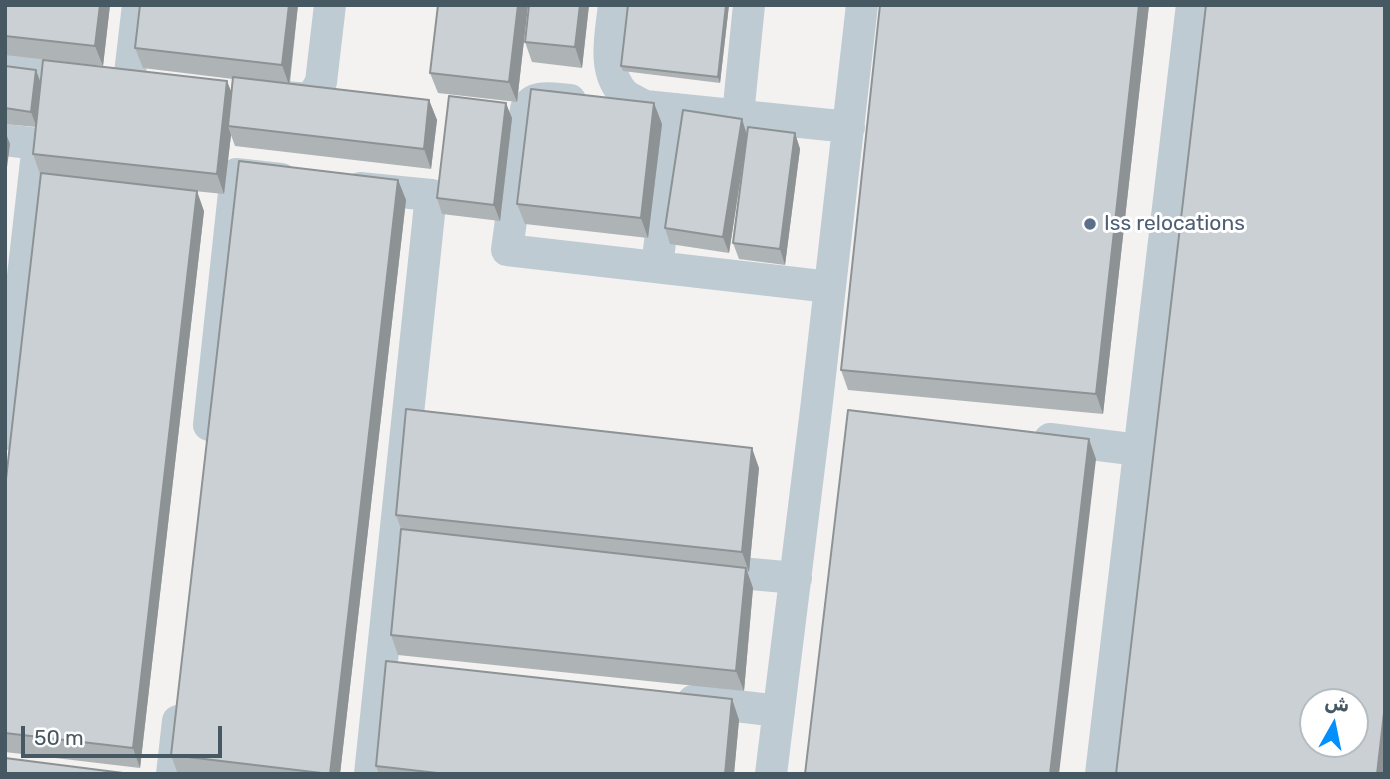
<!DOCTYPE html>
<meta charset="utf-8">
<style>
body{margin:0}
#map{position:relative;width:1390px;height:779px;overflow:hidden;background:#f4f1f1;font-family:Rubik,Vazirmatn,sans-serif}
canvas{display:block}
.frame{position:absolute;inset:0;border:7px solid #465862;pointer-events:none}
.north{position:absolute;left:1299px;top:688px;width:70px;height:70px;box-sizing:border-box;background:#fff;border:2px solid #b5bcc0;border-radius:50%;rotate:9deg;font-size:19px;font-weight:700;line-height:28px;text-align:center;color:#465862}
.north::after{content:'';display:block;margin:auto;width:24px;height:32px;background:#038ffc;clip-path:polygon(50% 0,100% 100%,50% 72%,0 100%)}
.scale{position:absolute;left:21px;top:726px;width:201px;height:32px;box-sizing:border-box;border:4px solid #465862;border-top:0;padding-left:9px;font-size:21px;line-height:24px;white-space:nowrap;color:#465862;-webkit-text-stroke:5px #fff;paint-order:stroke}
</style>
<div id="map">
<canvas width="1390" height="779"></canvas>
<div class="frame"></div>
<div class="north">ش</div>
<div class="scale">50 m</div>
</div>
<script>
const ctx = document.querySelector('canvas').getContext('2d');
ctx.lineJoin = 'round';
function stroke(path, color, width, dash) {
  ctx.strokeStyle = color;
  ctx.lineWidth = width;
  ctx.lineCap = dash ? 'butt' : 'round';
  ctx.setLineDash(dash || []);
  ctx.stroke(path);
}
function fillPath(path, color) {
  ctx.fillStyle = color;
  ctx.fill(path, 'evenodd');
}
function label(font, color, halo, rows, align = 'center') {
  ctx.font = font + ' Rubik,sans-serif';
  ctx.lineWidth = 6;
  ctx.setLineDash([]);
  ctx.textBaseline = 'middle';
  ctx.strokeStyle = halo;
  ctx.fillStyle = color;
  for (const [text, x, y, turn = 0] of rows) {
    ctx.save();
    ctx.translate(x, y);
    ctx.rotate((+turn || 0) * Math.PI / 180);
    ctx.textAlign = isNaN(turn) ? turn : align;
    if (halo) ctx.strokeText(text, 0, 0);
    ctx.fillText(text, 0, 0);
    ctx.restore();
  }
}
stroke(new Path2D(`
 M614,5c-3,29 -13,67 11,90 6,4 14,8 20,11l204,21
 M5,64l79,12
 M129,82l9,-77
 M285,97l26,2 10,-17 9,-77
 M570,100c-15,-1 -36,-7 -44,9l-19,141 323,37
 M738,115l11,-110
 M5,140l33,4 -33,290
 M360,188l71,7 -61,579
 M657,267l19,-158
 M209,425l27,-251 45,5
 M1050,439l89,11
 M706,570l90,8
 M693,701l86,10
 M172,774l6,-53
 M771,774l45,-364 46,-405
 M1101,774l91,-769`), '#becbd2', 32);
fillPath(new Path2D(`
 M5,5h105l-7,61 -98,-11z
 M298,5l-8,78 139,17 8,20 -6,49 -196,-23 -4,-11 -7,59 -60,-6 40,23 -64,557 -135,-16v-264l36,-314h-1l-7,-20 3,-27 -31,-3v-58l36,16 191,10 1,-13 -90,-11 -8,-20z
 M438,5h90l-11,97 -79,-9 -8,-20z
 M589,5l-7,63 -50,-6 -7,-20z
 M729,5l-9,78 -97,-12 -2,-5z
 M1149,5l-46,409 -255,-24 -7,-20z
 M512,118l-12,103 -58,-7 -5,-16z
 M662,124l-14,114 -123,-14 -8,-20z
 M795,133l5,16 -15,116 -46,-6 -6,-16 11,-86 -15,96 -59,-9 -5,-16 82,-94z
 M398,180l8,20 -66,574h-166l3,-2 -6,-17z
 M759,468l-10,104h-2l6,16 -9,103 -346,-36 -7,-20 10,-106 -5,-14z
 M732,699l7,21 -5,54h-355l-3,-8z`), '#aeb3b6');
fillPath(new Path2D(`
 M100,5h10l-7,61 -8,-20z
 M289,5h9l-9,80 -7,-20z
 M518,5h10l-11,97 -8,-20z
 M580,5h9l-7,63 -7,-21z
 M726,5h3l-9,78 -2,-6z
 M1139,5h10l-46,409 -7,-20z
 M36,70l6,16 -5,42 -6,-16z
 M227,81l8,20 -7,25 3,9 -7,59 -7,-20z
 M429,100l8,20 -6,49 -7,-20z
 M506,103l6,15 -12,103 -6,-16z
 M654,103l8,21 -14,114 -7,-20z
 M742,119l5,16 -18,118 -6,-16z
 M5,131l5,13 -5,39z
 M795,133l5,16 -15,116 -5,-16z
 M398,180l8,20 -66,574h-10z
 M197,191l7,20 -64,557 -7,-20z
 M1089,439l7,20 -37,315h-9z
 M752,448l7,20 -10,104 -7,-20z
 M746,568l7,20 -9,103 -8,-20z
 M732,699l7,21 -5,54h-9z
 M1385,704v70h-8z`), '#8d9294');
const building = new Path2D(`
 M5,5h95l-5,41 -90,-10z
 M140,5h149l-7,60 -147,-17z
 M438,5h80l-9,77 -79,-9z
 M529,5h51l-5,42 -50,-5z
 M628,5h98l-8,72 -97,-11z
 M880,5h259l-43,389 -255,-24z
 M1206,5h179v699l-8,70h-261zM1313,702h42v42h-42z
 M43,60l184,21 -10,93 -184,-20z
 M5,66l31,4 -5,42 -26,-4z
 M233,77l196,23 -5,49 -196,-23z
 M531,89l123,14 -13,115 -124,-14z
 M449,96l57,7 -12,102 -57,-7z
 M683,110l59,9 -19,118 -58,-9z
 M748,127l47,6 -15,116 -47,-6z
 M239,161l159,19 -68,594 -159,-19z
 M41,173l156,18 -64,557 -128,-15v-245z
 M406,409l346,39 -10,104 -346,-37z
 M848,410l241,29 -39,335h-245z
 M401,529l345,39 -10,103 -345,-36z
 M386,661l346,38 -7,75h-279l-70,-8z
 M5,758l126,16h-126z`);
fillPath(building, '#cad0d4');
stroke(building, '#8d9294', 2);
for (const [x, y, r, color] of [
 [1090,224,7,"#5c6f8a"]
]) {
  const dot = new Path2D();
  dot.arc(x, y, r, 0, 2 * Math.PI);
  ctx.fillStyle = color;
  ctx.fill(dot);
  stroke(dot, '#fff', 2.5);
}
label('21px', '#4e5e75', '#fff', [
 ["Iss relocations",1104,224]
], 'left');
</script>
